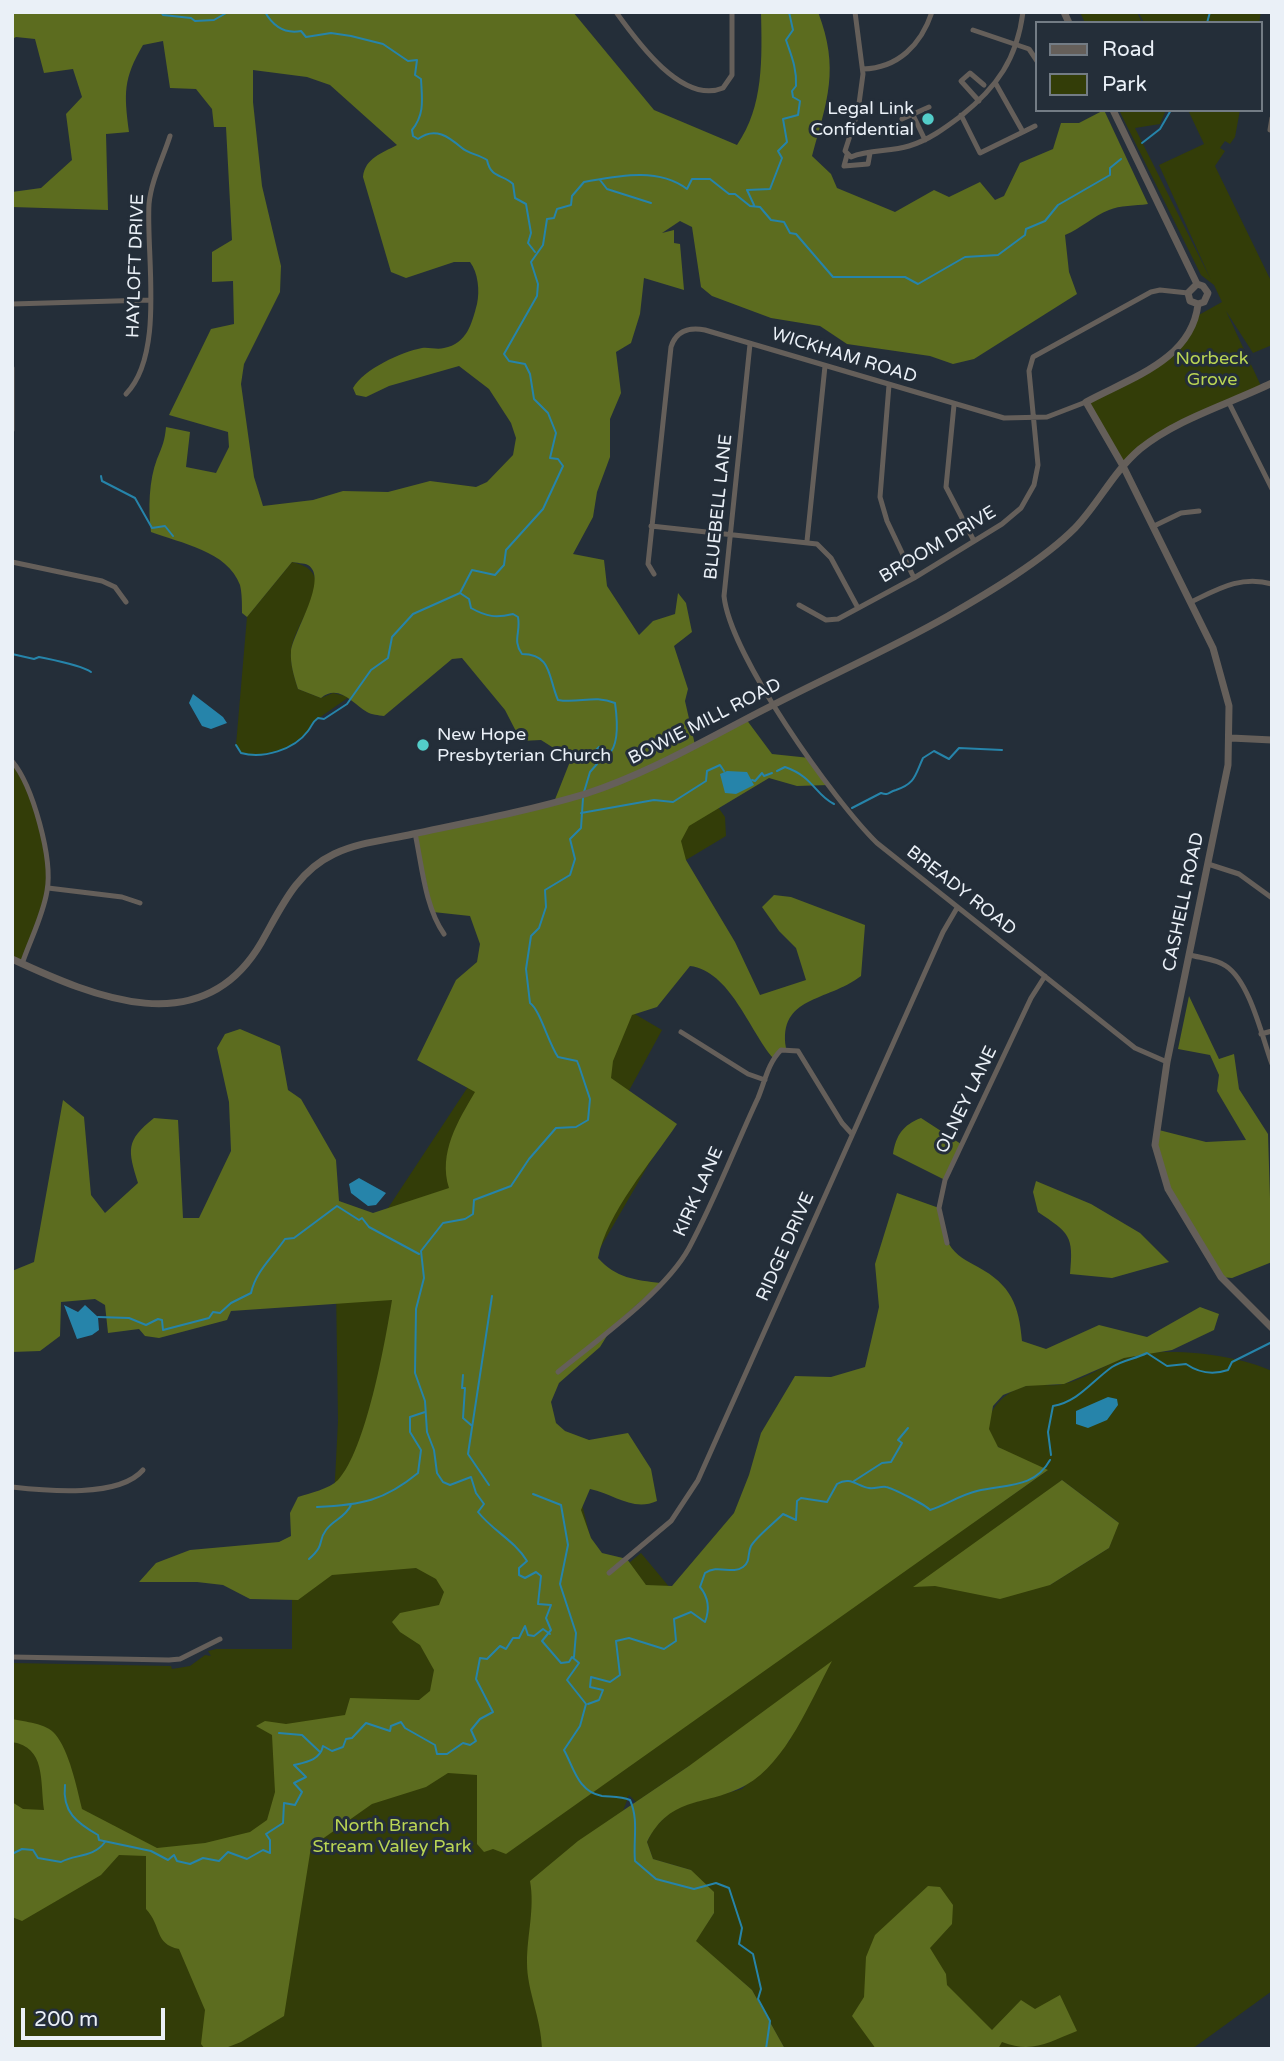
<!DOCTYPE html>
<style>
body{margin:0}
#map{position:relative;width:1284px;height:2061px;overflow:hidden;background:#242e39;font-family:"Varela Round",sans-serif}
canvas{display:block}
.frame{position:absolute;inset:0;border:14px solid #eaf0f7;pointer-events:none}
.legend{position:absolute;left:1035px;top:21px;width:228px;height:91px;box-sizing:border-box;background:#242e39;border:2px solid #737c85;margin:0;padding:9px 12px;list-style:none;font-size:21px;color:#eaf0f7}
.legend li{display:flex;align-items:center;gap:14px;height:35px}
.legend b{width:35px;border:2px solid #737c85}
.scale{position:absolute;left:21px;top:2008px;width:144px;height:32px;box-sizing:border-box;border:4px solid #eaf0f7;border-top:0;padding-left:9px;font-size:21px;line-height:24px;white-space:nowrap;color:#eaf0f7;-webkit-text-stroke:5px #242e39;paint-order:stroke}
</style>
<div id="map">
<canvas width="1284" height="2061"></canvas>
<div class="frame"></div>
<ul class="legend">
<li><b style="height:9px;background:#655f5a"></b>Road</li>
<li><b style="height:19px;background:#333d08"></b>Park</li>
</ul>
<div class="scale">200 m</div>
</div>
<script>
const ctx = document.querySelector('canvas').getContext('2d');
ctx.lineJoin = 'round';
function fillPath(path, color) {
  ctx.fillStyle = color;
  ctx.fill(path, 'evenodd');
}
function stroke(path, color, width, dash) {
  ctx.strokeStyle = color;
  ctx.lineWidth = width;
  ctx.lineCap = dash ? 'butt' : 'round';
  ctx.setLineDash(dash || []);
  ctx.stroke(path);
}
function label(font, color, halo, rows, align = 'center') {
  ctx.font = font + ' "Varela Round",sans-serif';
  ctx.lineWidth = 6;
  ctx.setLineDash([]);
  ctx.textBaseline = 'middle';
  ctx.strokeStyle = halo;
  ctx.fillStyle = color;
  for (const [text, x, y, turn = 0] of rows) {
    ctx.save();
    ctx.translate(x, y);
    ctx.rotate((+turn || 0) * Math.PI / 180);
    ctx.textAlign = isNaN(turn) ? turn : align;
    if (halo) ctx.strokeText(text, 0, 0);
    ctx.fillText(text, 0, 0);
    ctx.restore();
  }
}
fillPath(new Path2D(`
 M1080,12h57l5,11h-57z
 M1261,12l-2,11h-115l-5,-10z
 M1123,110h43l-6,14 -25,4 76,152 -52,-115 45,-21 -16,-34h52l-5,27 -5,7 -5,-3 -5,7 5,3 -10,15 57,117v62l-19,8 -27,-42 36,77 -104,50 -35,28 -37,-64 81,-44 30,-42 25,-14 -8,-17 -13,-10 -81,-163z
 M292,562c51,11 4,55 -1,89 -1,13 3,25 7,38l23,9 12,-5 16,4 -37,26 -4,9 -22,17 -33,7 -12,-3 -5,-8 11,-128z
 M684,759l41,58 1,19 -50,30 -101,113 87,51 -37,68 47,26 -91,157 -50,108 47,99 21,85 8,8 34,-28 35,42 253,-42 118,-82c-14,-7 -34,-12 -47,-23 -28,-22 -1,-56 26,-62 11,-3 25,1 37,-2 22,-4 42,-20 63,-27 39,-11 110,-3 146,14v620l-80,58h-407l-33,-59 -57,-49 19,-28 -23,-43 -38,-11 -6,-17 7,-14 15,-15 14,-8 59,-16 49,-50 -102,27 -53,36 -7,-7 -26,71 162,183h-753v-132l13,2 -13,-5v-251l159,3 1,3 18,-3 15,-11 6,1 -3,-5 8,-2h76v-82l42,-68 4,-78 -2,-134zM1062,1480l56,42 -9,26 -59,37 -115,1z
 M12,761l22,38 15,78 -1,11 -26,76 -10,-5z`), '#333d08');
fillPath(new Path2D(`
 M12,12h561l81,98 83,35c27,-39 25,-87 24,-133h57c22,57 9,89 -6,144l19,18 6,14 58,24 39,-22 15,7 31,-15 15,18 9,-4 16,-33 33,-14 8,-26h18l25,-13 44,94c-13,2 -28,1 -39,6 -16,6 -27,18 -44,25l4,37 8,22 -103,65 -21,5 -23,-8 -83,-12 -27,-18 -49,-8 -59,-22 -11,-9 -9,-60 -12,-6 -18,12 12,-3v13l6,1 4,46 -40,-12 -4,36 -9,29 -15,9 5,41 -11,26v38l-13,35 -4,25 -20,37 31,6 3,26 32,49 14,-14 22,-7 3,-21 8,10 6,29 -18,14 14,43 -3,12 10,44 51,-26 26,35 38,4 19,27 -32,1 -28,-8 -80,48 -8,15 5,19 49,82 25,53 46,-15 -10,-32 -17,-17 -17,-24 12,-12 17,2 74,28 -4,51c-34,26 -83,20 -75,72l-13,10c-24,-28 -43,-87 -83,-92l-33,41 -25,8 -19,46 -2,17 66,46c-26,39 -70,88 -79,134 18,20 37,22 63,25l-48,43 -13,21 -41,36 -8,19 5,21 9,8 24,9 39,-7 23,36 6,32c-24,11 -43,-7 -67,-12l-9,21 10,28 11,15 25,6 19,26 26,1 62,-73 15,-38 12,-42 34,-57 36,1 34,-10 14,-60 -4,-43 22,-71 42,15c3,11 4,27 10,36 7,12 18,17 29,23 33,18 41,38 44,74l24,8 53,-24 48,12 53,-30 19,7 -5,16 -42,20 -48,8 -60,26 -38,2 -23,9 -10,11 -4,23 9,18 50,23 -542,384 -13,-5 -9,3 -7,-8v-69l-29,-2 -22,14 -54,17 -61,43 -27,169 -43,26 -18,7h-18l-4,-5 4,-34 -26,-61c-25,-5 -17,-23 -33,-40v-53l-27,-1 -18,20 -79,46 -10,-4v-115l11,7 21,1c-4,-29 2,-63 -32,-68v-23c13,3 34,4 43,15 14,16 22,54 27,75l75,39 48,-5 45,-11 17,-12 8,-28 -3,-57 -16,-9 9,-5 21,3 59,-9 5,-17 69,2 11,-9 4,-21 -14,-25 -20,-13 -8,-10 8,-9 39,-8 5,-13 -8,-13 -20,-11 -84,7 -34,25 -48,-1 -27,-14 -26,-3h-58l17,-19 34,-13 89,-8 12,-6 -1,-23 8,-16c12,-4 31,-8 40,-17 28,-30 47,-137 54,-180l-161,11 -4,9 -68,18 -14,-2 -6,-7 -31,4 -3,-28 -10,-6 -34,3 -1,34 -20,15 -28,1v-81l22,-9 29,-162 21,17 7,78 14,18 33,-30c-10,-33 -13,-42 16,-65l24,2 5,98h16l32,-67 -2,-49 -12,-54 8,-14 15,-5 40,17 8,44 13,9 35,61 3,41 34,12 76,-25c-11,-35 9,-67 26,-96l-58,-32 39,-80 21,-18 3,-18 -10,-28 -37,-4 -18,-79 139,-31 17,-43 -30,-19 -20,1 -16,-31 -43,-52 -10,1 -68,57c-6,-1 -12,-1 -17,-4 -14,-8 -28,-29 -46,-14l-23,-9c-4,-13 -8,-25 -7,-38 3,-20 38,-73 17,-86 -4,-2 -12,-2 -16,-3l-45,55 -5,-4c0,-9 0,-20 -2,-28 -12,-34 -60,-42 -89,-53 -3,-23 -2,-52 6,-73 5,-12 8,-19 9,-32l24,5 -4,35 30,6 13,-26 -1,-15 -59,-17 42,-86 23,-5 -1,-43 -21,1v-30l20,-12 -6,-113h-12l-2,-18 -16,-20 -26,-1 -7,-47 -20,4c-20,34 -19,48 -14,87l-23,2 2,76 -96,-3v-15l29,-4 31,-28 -6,-46 16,-17 -9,-28 -29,4 -9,-34 -19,-2 -4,2zM253,70l54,7 23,8 67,60c-15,8 -32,13 -34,32l28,95 15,6 48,-16h16c8,10 10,29 7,42 -5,19 -10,40 -33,44 -7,2 -15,-1 -22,0 -21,4 -58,21 -69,40l3,7 10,2 23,-11 70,-20 30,23 22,34 5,15 -3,17 -26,27 -11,5 -46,-6 -42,11 -45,-1 -30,9 -50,6 -9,-29 -13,-93 3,-20 36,-72 1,-26 -19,-80 -9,-84z
 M1189,996l30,63 15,-5 5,35 29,45 4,128 -40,16 -11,-1 -59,-103 -7,-45 51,13 40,-2 -29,-49 2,-16 -9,-20 -32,-6z
 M921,1118l40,26 -16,36 -52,-26c3,-19 10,-29 28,-36z
 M1036,1181l55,23 49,29 29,29 -57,16 -42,-4c4,-39 -1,-41 -32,-62l-5,-20z
 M1062,1480l57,43 -10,25 -59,37 -50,14 -65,-13 -22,1z
 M832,1661c-21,39 -46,102 -86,124 -39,22 -75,9 -99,57l6,17 38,11 23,22v21l-18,28 56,49 33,59h-243c-1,-32 -15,-58 -15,-86 0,-29 8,-54 3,-82l48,-40 111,-75z
 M928,1886l12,1 13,18 -1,19 -22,24 16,26 1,11 45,45 29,-30 14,9 25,-14 17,36c-29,11 -44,23 -75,11l-4,7h-122l-24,-33 12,-19 2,-40 9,-22z`), '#5c6c1f');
fillPath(new Path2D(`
 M193,694l30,23 4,6 -16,6 -9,-3 -13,-23z
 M727,771l20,1 7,13 -18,9 -11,-1 -5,-19z
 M359,1178l27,15 -10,12 -8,1 -17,-13 -2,-9z
 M64,1305l14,7 7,-7 13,12 1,13 -7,5 -15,4z
 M1108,1397l9,2 1,6 -11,15 -19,8 -12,-4v-13z`), '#2684aa');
stroke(new Path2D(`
 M128,12h12
 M143,12h3
 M161,12l2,3 28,3 4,3 19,-1 14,-8
 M265,12c8,14 20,22 36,19l5,6 25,-4 20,3 32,8 25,17 9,-1 -2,15 6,4c1,20 4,35 -9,51l1,6 5,3c17,-13 31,-2 44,9 5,5 18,7 25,12 4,19 16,14 26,24l2,14 11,6 5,29 -3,10 7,9
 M1207,23l3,-11
 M1142,143l18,-14 11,-19
 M600,180l7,9 44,14
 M754,205l-7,-15 23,-1 12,-31 -4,-7 9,-9 -4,-23 15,-4 2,-14 -7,-4 -1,-6 4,-5c1,-18 -5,-31 -10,-46l7,-10 -4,-18
 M101,476l1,5 33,17 17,30 13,-2 8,10
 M12,654l22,5 5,-2c14,3 42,8 52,15
 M236,745l5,8c22,6 53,-3 67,-22 4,-5 4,-9 10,-13l6,1 23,-15 24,-34 17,-12 4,-21 21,-23 47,-21
 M777,771l8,-4c29,10 30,28 49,37
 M752,780l3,1 7,-8 2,3 8,-3
 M584,792l6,-20 7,-8 -2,-13 4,-4 9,8c12,-10 9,-38 7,-52 -21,-9 -36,1 -57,-3 -10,-23 -6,-46 -36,-46 -10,-14 -1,-21 -4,-37l-5,-3c-17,4 -26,3 -42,-6l-2,-9 -9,-6 12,-23 23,5 9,-10 2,-15 37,-41 20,-43 -5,-7 -8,-1 6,-25 -8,-20 -14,-14 -4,-25 -5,-10 -16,-3 -5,-7 33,-58 1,-12 -7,-22 12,-17 4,-26 7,-1 3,-9 14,-4 1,-9 12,-14c34,-6 74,-15 103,7l5,-10h18l19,15h6l15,12 10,1 11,13 13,2 6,11 6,1 37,43h72l13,7 47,-27 33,-2 27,-20 1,-6 19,-8 13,-16 52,-30v-7l11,-9
 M583,798l-2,30 -11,11 5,20 -5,16 -25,15 1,17 -7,21 -8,8 -5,33 4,34c10,7 18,39 28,54l19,4 2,5 11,33 -2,21 -12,7 -20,1 -27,31 -18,27 -37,14 -1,14 -8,5 -22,4 -22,28 3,27 -8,31 -1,64 10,28 2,31 7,18 3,23 6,9 7,3 21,-8 5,16 8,11 -6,8c15,19 36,28 49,49l-8,7v7l6,3 11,-6 5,4 -3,28 13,1 -5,13 5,12 -9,11 19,22 8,-1 3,-5 7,6 -12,17 19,24 -6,22 -16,24c10,18 14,42 38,46 9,1 19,0 28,4 9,20 3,40 5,61l21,18 38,10 22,-6 13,5 13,40 -3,16 14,10 8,35 -3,10 12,22 -4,28
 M852,808l29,-15c8,3 7,-1 15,-3 20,-7 19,-15 27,-32l11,-7 15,8 10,-11 43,2
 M581,813l73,-13 19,2 33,-21 1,-10 13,-6 4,6
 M98,1317l31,1 17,7 12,-6 4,1 1,10 46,-12 4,-6 7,1 11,-10 20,-10c5,-22 21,-35 34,-54l9,-1 43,-32 22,14 3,-2 7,9 50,27
 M463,1375l-1,13h3l-2,30 8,7
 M1051,1455l-3,-23 5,-26c25,-4 39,-25 59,-39 11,-7 23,-8 35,-14l20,13 19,-2c13,9 27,11 42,6l4,-8 40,-20
 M854,1481l28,-18 9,-1 11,-19 -4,-3 10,-12
 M489,1485l-21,-31 24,-158
 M533,1494l28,11 7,40 -8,39 16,49 -2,24
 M317,1507c44,-2 67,-6 101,-34l3,-23 -11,-18v-15l15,-5
 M309,1559c17,-15 8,-17 17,-29 8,-11 19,-12 25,-25
 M588,1704l11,-4 4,-10 -13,-3 1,-10 19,5 10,-7 -4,-34 13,-3 35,11 12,-8 -2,-22 17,-7 14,10c5,-13 4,-24 -5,-35l5,-14c13,-9 27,2 38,-6 8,-6 4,-13 8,-21 5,-9 23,-23 32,-32l13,6 1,-19 4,-3 26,4 10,-18c13,-8 20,2 32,4 6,1 12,-2 17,-1 6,1 40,18 44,23 16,-5 30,-15 47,-19 28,-7 57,-2 73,-31
 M279,1733l23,2 18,17
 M65,1785c-3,27 12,38 33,50l1,5 52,11 17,9 6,-5 3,6 13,3 13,-6 16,3 9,-9 19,7 16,-9 7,3v-13l-4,-6 17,-11 1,-20 11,2 7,-13 -8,-9 12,-6 -12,-12c13,-3 26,-5 29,-19l9,5 11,-4 3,-8 6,-1 14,-15 24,8 1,-5 10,-4 4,6 30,17 2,9h10l16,-11 7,2 6,-4 -5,-11 9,-11 13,-7 -17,-33 4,-21 7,1 13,-13 6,3 7,-11h6l6,-12 3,9 6,1 9,-7 7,5
 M12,1854l10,-5 11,1 5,8 23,4c14,-8 32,-4 44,-20`), '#2684aa', 2);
stroke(new Path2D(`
 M616,12c20,28 66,93 107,76l9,-13v-63
 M855,12l8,62 -5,37 -13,40 6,6c18,-8 39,-5 58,-11 20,-6 36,-18 52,-30 36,-29 56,-57 62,-104
 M973,30l56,19 8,12
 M863,69c35,-1 58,-24 69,-57
 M979,101l-18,-20 9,-8 14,12
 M913,115l12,25
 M961,115l19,38 43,-21 -27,-48
 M902,119l27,-12
 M1270,130l2,-12
 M1023,132l12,-6
 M847,155l-3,11 24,-2 2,-11
 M12,304l137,-4
 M750,344l-26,252c6,59 110,205 153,247l258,205 32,14
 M12,368v62
 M889,385l-9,112 7,24 27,57
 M126,394c39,-40 20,-138 23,-190 2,-23 14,-46 21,-68
 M1229,403l43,86
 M954,405l-8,82 28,54
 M651,526l166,18 14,14 27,50
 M1154,526l27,-13 18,-2
 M807,541l18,-175
 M12,562l90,19 13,6 11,15
 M654,574l-6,-10 23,-217c5,-16 17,-20 34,-17l299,88 43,-1 39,-15
 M1191,602c27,-13 50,-27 81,-18
 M799,605l27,15 12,-1 76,-41 88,-54 19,-16 13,-23 4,-20 -9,-94 4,-14 118,-65 9,-2 28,3
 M12,761c21,25 41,98 35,130 -4,25 -17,49 -25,73
 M415,833c7,33 10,74 29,101
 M1208,864l31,10 33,24
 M48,888l74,9 18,6
 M1190,955c11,3 26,4 36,11 24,16 36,71 46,98
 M681,1032l67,42 17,6
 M1261,1034l11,-3
 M947,1243l-8,-35 6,-28 86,-182 14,-22
 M558,1372c39,-32 107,-80 131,-124 26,-48 46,-101 69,-150 7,-17 10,-35 23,-48l17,1 44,72 10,11
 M12,1487c35,4 107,11 131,-17
 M609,1573l62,-52 27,-41 245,-548 14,-24
 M12,1657l157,3 11,-1 40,-20`), '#655f5a', 5);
stroke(new Path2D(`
 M1064,12l5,11
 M1113,110l84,174
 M1197,284l6,2 5,7 -4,9 -6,2
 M1197,284l-9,9 2,8 8,3
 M1198,304c-6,56 -68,74 -112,98l37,64 90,182 16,58 -1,59 -61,297 -12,83 13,44 53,88 51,51
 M1231,738l41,2
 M12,959c82,38 190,85 249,-16 20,-35 35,-71 73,-89 25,-12 53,-14 79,-20 57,-12 115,-23 172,-40 65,-21 125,-57 186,-88 58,-30 119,-57 177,-90 40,-23 94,-55 127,-88 24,-25 38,-56 65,-79 37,-30 89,-45 132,-66`), '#655f5a', 7);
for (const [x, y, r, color] of [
 [928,119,7,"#53cdc9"],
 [423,745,7,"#53cdc9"]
]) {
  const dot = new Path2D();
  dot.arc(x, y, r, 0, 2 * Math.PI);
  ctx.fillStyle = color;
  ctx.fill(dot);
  stroke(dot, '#242e39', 2.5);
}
label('18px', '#eaf0f7', '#242e39', [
 ["Legal Link",914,109],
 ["Confidential",914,130],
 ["New Hope",437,735,"left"],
 ["Presbyterian Church",437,756,"left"]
], 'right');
label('18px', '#eaf0f7', '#242e39', [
 ["HAYLOFT DRIVE",136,266,-88],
 ["WICKHAM ROAD",844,356,17],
 ["BLUEBELL LANE",719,507,-84],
 ["BROOM DRIVE",938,545,-31],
 ["BOWIE MILL ROAD",705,722,-27],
 ["BREADY ROAD",961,891,38],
 ["CASHELL ROAD",1184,902,-78],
 ["OLNEY LANE",967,1100,-64],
 ["KIRK LANE",699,1192,-66],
 ["RIDGE DRIVE",786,1247,-66]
]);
label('18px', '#bad554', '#242e39', [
 ["Norbeck",1212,359],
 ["Grove",1212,380],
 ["North Branch",392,1826],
 ["Stream Valley Park",392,1847]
]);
</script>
